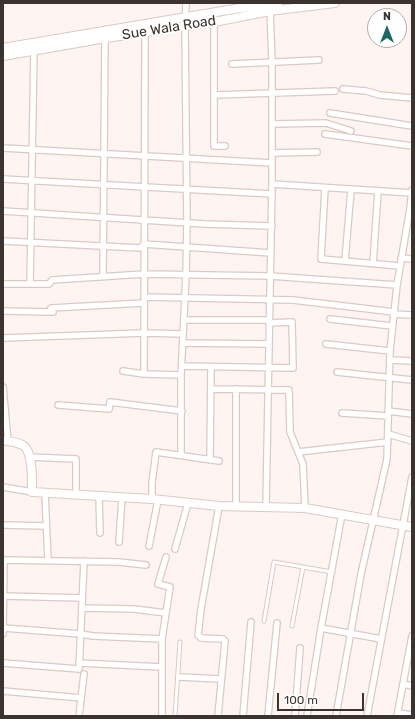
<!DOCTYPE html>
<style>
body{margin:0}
#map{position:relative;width:415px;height:719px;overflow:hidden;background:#fef5f2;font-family:Rubik,sans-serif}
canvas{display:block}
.frame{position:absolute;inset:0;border:4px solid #3b3330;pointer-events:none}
.north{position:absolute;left:367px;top:8px;width:40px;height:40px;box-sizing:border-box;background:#fff;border:1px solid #b1adac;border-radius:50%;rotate:0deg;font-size:11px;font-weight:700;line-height:16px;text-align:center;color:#3b3330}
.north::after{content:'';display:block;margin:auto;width:14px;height:18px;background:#1b6764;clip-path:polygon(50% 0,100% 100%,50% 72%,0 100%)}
.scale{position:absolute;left:277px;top:693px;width:87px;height:18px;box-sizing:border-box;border:2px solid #3b3330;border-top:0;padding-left:5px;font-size:12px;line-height:14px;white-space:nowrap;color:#3b3330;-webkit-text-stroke:3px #fff;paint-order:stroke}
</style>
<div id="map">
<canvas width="415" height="719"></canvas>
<div class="frame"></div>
<div class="north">N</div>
<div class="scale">100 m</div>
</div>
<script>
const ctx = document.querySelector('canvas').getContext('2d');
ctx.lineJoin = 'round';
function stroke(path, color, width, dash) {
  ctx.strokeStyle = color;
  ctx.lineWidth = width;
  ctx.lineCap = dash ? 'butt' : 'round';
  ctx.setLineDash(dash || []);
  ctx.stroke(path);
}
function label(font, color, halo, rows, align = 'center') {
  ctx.font = font + ' Rubik,sans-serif';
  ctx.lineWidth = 4;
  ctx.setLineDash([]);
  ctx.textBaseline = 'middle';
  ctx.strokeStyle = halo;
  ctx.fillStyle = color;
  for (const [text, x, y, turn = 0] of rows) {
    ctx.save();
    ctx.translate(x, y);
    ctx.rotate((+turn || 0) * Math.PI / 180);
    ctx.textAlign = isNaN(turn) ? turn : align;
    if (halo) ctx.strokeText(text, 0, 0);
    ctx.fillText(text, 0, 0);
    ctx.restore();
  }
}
const lane = new Path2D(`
 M264,621l10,-59 58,10
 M292,626l11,-59
 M175,716l5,-74`);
const street = new Path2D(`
 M214,18v128h11
 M232,64l87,-4
 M343,89l23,2 14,4 32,3
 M215,95l120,-4
 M330,113l82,13
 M272,124l54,-1 25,8
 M325,134l87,12
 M3,148l269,15
 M273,153l44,-1
 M3,179l269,15
 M272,184l140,9
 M325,188l-4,71 79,7
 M3,211l202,13 67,2
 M3,241l137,7 4,-4 127,9
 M401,258l11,1
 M345,261l6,-71
 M373,264l5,-73
 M103,276l2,-241
 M3,284h46l3,-4 92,-6 126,2 127,9
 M30,284l4,-237
 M145,297l148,3 101,12
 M3,311l50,1 -2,-4 93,-5
 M393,314l19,1
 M330,319l62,7
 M184,320h85
 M3,338l141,-5 39,1
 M183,343l85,1
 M326,344l64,7
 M390,360l22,1
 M182,366l111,2 -1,-46 -23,1
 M123,371l21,3 37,1
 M337,372l75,8
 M144,374l1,-341
 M3,387l5,54
 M211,389l78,1 1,42 13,32 2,44
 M58,405l51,4 1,-7 72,9
 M388,411l24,3
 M342,413l46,3
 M388,434l24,7
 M298,452l90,-10
 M181,455v-80l5,-100 1,-53 -2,-195 1,-24
 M30,457l46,2v35
 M210,460l1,-93
 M3,487l29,5
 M45,493l3,67
 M99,496l1,37
 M152,499v-16l4,-31 63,9
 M236,507v-118
 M266,507l6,-323v-121l-2,-55
 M3,525l43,1
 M119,542l3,-45
 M149,546l9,-46
 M175,549l13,-46
 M3,560l116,2 27,3
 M4,596l78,2
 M82,608l52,1 32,4
 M4,628l77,6 12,2 69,3
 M321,628l60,11
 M3,634l1,-74
 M3,663l76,6 5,-108
 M79,663l83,4
 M179,677l42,2
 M403,684l9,2
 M3,691l78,7
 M398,713l14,2
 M79,716l5,-42
 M162,716v-77l8,-52 -12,-3 8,-27
 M218,716l7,-75 -2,-2 -22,-1 -3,-3 3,-26 18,-103
 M243,716l8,-94
 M268,716l9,-93
 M295,716l5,-68
 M307,716l14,-88 21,-114
 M336,716l25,-142 26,-115 3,-108 7,-66 13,-77 2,-18
 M367,716l45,-239
 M397,716l15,-80`);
const secondary = new Path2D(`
 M3,48l237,-40 38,-5
 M3,56l103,-18 108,-16 56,-11 65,-8
 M3,440c7,2 16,2 21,6 9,7 8,35 8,46l120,7 67,7 86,2 107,19`);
stroke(lane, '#ddc9c1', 5);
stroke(street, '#ddc9c1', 8);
stroke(secondary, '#ddc9c1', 10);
stroke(lane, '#fff', 3);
stroke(street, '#fff', 5.5);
stroke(secondary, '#fff', 8);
label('14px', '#3b3330', '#fff', [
 ["Sue Wala Road",169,28,-9]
]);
</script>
